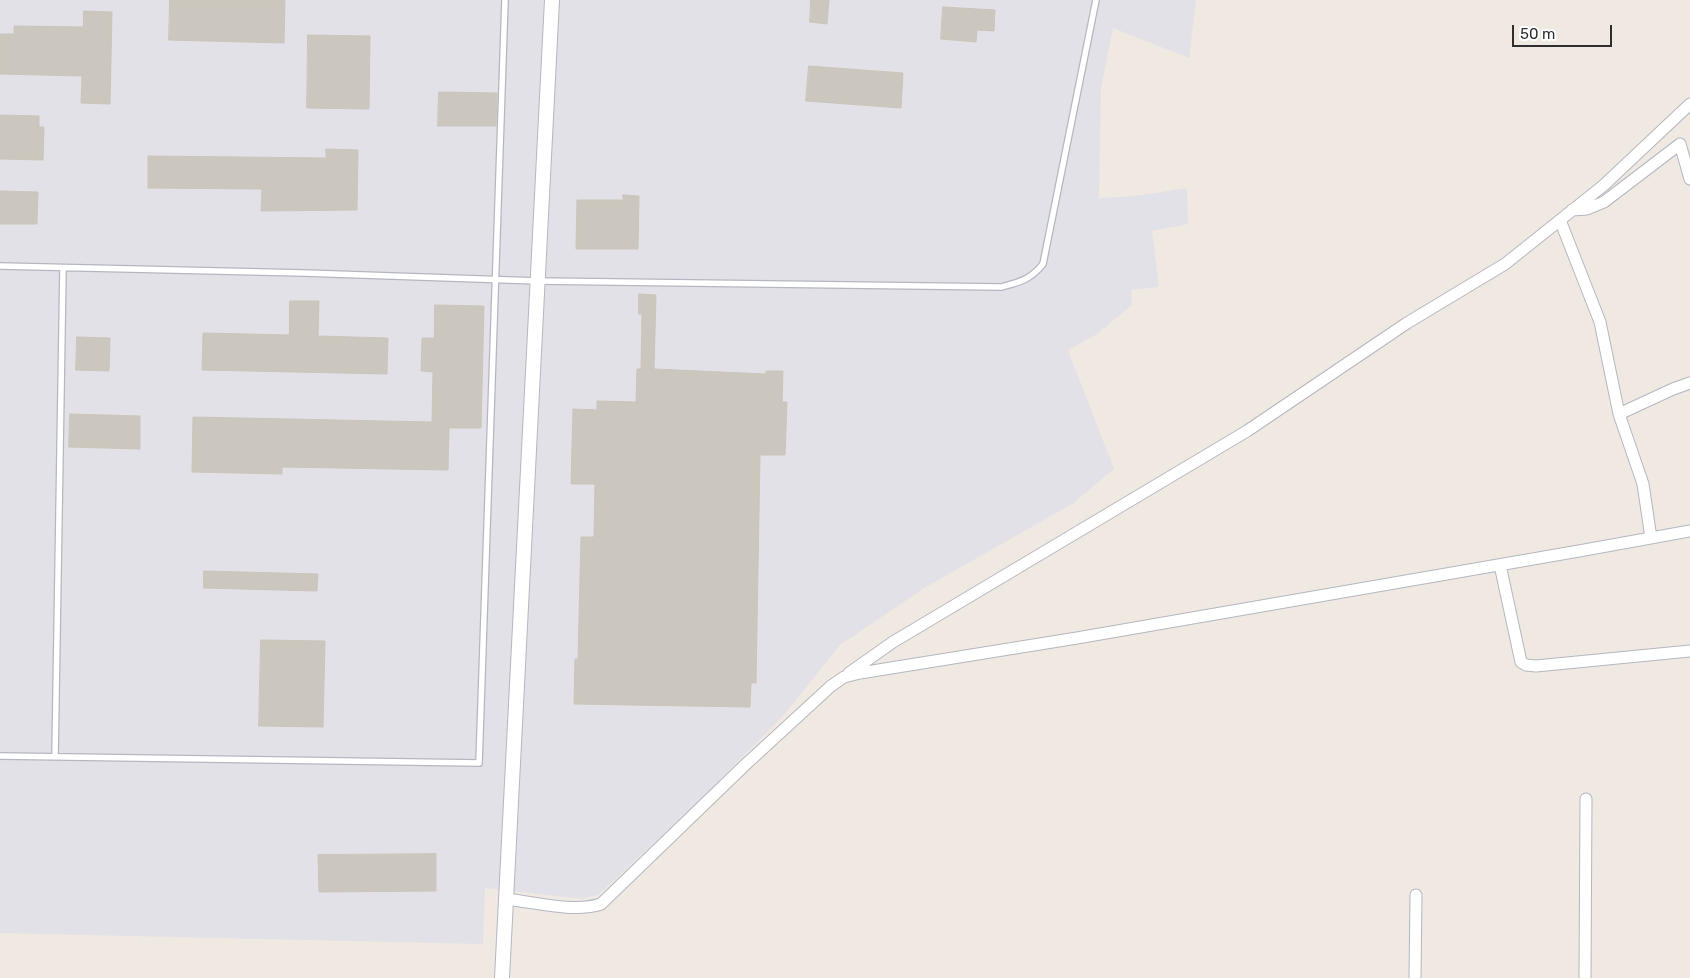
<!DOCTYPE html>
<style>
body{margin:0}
#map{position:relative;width:1690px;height:978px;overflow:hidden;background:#efe9e1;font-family:Rubik,sans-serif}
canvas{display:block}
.scale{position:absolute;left:1512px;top:25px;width:100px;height:22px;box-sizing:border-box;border:2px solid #2e2e2e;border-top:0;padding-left:6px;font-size:15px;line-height:18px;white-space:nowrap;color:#2e2e2e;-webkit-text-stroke:4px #fff;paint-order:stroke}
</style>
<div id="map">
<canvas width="1690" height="978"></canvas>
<div class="scale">50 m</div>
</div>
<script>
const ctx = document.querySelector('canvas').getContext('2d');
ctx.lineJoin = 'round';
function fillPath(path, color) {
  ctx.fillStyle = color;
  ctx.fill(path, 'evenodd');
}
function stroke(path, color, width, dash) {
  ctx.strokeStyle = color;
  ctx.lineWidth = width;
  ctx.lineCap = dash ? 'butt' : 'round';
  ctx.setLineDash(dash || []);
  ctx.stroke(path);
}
fillPath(new Path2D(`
 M0,0h1196l-7,58 -76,-30 -12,60 -2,110 37,-2 51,-8 1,36 -36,7 7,56 -28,3 1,15 -35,29 -29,16 46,119 -42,35 -146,83 -86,58 -57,71 -84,85 -101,94 -16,4 -97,-11 -2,56 -483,-11z`), '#e3e1e8');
const building = new Path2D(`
 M170,0h115l-1,43 -115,-3z
 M811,0h18l-2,24 -17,-2z
 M943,7l52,3 -1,21 -17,-1 -1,12 -35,-3z
 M84,11l28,1 -2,92 -29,-1 1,-27 -82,-2v-40h14v-8l69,1z
 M308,35l62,1 -1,73 -62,-1z
 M809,66l94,7 -2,35 -95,-7z
 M439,92l58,1 -1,33h-58z
 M0,115l39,1v11h5l-1,33 -43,-1z
 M326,149l32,1 -1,60 -96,1 1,-22 -114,-1v-32l178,2z
 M0,191l38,1 -1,32h-37z
 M623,195l16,1 -1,53h-62l1,-49h46z
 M639,294l17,1 -2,74 112,5v-3h17l-1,31h5l-2,53h-25l-4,228h-5l-1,24 -176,-3 1,-45h3l3,-122h13l1,-53h-24l2,-75 24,1v-9l39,1 1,-33h4l1,-55h-3z
 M290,301h29l-1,35 70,2 -1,36 -185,-4 1,-37 86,2z
 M435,305l49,1 -3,122h-32l-1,42 -166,-3v7l-90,-2 1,-55 239,5 1,-50 -12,-1 1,-33h12z
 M77,337l33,1 -1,33 -33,-1z
 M70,414l70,2v33l-71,-2z
 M204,571l114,3 -1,17 -113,-3z
 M261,640l64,1 -2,86 -64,-1z
 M436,854v37l-117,1 -1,-37z`);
fillPath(building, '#cbc7bf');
stroke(building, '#cbc5ba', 1);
const service = new Path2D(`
 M0,266l304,7 234,8 463,6c19,-5 29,-7 42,-23l53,-264
 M0,756l479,7 26,-763
 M55,757l8,-489`);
const minor = new Path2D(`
 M1572,210l15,-1 17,-7 76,-58 10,35
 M1560,220l40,102 19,92 24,70 8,54
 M1619,414l54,-25 17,-6
 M1500,565l21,97 5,3 10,1 154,-15
 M849,673l44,-31 354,-211 160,-108 98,-59 99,-79 86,-81
 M506,899c28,3 68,14 95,5l144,-139 86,-79 13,-9 16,-4 217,-35 502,-87 111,-20
 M1415,978l1,-83
 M1585,978l1,-179`);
const tertiary = new Path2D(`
 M502,978l50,-978`);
stroke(service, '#b4b7c1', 8);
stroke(minor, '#b4b7c1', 13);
stroke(tertiary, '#b4b7c1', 16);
stroke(service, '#fff', 5.5);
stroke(minor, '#fff', 11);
stroke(tertiary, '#fff', 14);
</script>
